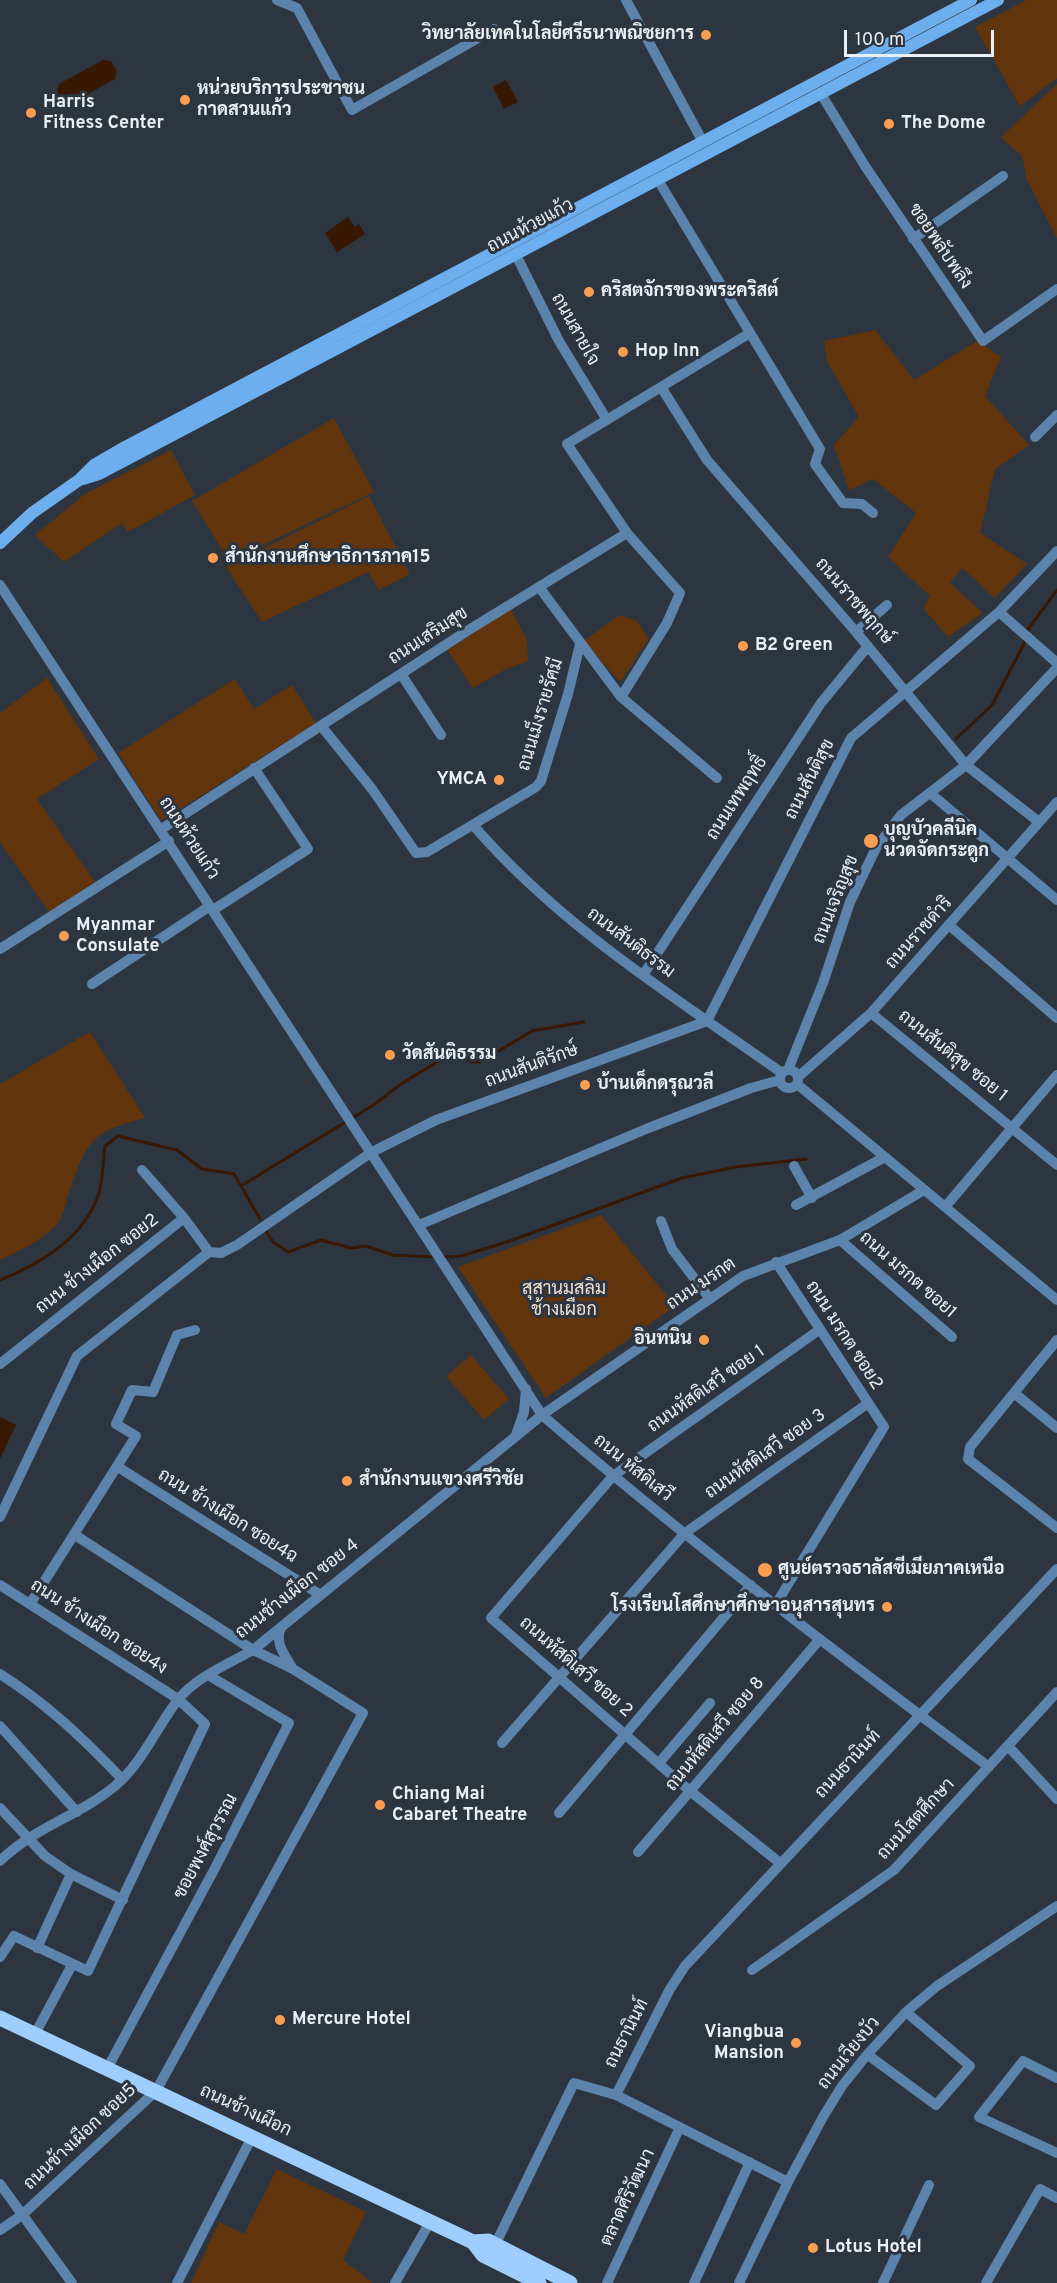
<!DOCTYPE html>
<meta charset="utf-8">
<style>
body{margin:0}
#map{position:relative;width:1057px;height:2283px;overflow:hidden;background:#2d3640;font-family:Overpass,sans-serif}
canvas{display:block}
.scale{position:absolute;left:844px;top:30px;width:150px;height:27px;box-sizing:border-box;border:3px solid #e9eff5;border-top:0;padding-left:8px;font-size:18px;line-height:21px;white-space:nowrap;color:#e9eff5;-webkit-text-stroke:4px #2d3640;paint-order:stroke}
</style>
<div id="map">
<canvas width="1057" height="2283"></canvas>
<div class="scale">100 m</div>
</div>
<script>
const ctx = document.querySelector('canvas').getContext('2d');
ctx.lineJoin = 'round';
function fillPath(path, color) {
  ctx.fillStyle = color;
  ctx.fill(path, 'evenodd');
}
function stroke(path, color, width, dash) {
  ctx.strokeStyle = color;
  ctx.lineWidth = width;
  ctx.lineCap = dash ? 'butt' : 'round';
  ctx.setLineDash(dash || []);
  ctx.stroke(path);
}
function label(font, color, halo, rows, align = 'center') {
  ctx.font = font + ' Overpass,Sarabun,sans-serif';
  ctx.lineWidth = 6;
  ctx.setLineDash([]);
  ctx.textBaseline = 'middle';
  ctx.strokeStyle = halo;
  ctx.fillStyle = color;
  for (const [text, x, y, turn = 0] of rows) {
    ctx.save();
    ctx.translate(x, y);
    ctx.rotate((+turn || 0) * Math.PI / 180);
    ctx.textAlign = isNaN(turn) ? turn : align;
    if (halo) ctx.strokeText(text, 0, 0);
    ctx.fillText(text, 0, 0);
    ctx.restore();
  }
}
fillPath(new Path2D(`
 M1027,0h30v78l-37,28 -45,-79z
 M1057,84v154l-30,-58 -5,-24 -21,-19z
 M875,330l39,50 63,-39 24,16 -16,39 44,49 -34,24 -15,64 47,31 -32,34 -33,-30 -12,15 33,30 -35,24 -25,-29 7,-12 -42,-39 28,-44 -43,-34 -24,11 -15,-45 25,-28 -32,-56 -3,-20z
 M334,418l40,74 -145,69 -37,-60z
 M171,450l24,45 -67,37 -6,-9 -58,39 -29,-27 50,-41z
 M369,496l41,78 -31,16 -11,-18 -106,50 -36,-55z
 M511,609l16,31 1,21 -22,8 -33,19 -26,-38z
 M620,615l17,6 12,18 -29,43 -37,-41z
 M47,678l52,81 -62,40 58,83 -46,30 -49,-70v-129z
 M235,679l19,30 38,-24 24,38 -155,98 -43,-68z
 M90,1032l55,86c-55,14 -57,23 -76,74 -3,9 -5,23 -11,31 -14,17 -38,27 -58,37v-176z
 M601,1215l74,91 -129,92 -88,-131z
 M471,1355l38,44 -25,21 -38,-44z
 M277,2169l89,43 -23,48 30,23h-182l28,-61 25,12z`), '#61340b');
fillPath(new Path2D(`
 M103,60l8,1 6,10 -2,8 -36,20 -19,-2 -3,-6 2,-7z
 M506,80l12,22 -14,7 -11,-22z
 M348,217l7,10 4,-3 6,10 -28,18 -12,-19z
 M0,1417l16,8 -16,34z`), '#381800');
stroke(new Path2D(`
 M1026,632l31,-42
 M956,739l36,-34 31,-59 2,-8
 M241,1186l134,-82 26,-20 57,-35 13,13h9l52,-31 52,-9
 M266,1231l7,11 15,10 33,-12 30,8 15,-2 26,9 43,2
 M442,1257l19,-1 46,-14 175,-64 54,-11 70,-8
 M0,1280c42,-17 84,-42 99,-87 4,-14 4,-32 6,-47l13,-10 59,14 25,19 32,5 26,45`), '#381800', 3);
stroke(new Path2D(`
 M277,0l20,8 55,102 142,-81
 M626,0l77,142
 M821,94l44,72 118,175 74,-52
 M658,180l162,269 -5,15 28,39 19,1 11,9
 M913,239l90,-63
 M516,255l43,86 48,79
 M661,387l46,73 149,172 110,133 73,57
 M1035,437l22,-22
 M0,585l542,830c143,124 295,238 447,352
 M539,587l82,110 96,81
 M999,612l58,51
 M856,632l31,-27
 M401,674l40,61
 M621,697l46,-74 13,-30 -53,-60 -60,-89 183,-111
 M322,727l50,62 44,64 11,-1 109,-65 5,-6 27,-87 12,-50
 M930,793l127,107
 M473,825c87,101 201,172 309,248
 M160,830l307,-199 160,-98
 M213,910l95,-61 -54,-81
 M950,926l107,92
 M0,949l169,-108
 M643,975l178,-272 47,-57
 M92,984l118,-78
 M871,1013l186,152
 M780 1079a9 9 0 1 1 18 0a9 9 0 1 1-18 0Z
 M788,1070l35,-87 27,-81 26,-54 25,-33 65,-50 91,-97
 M798,1077l73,-64 186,-211
 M797,1084l260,216
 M794,1166l18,32
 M142,1170l42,48
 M796,1205l89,-48
 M945,1207l112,-132
 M661,1221l11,28 38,50
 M419,1225l227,-96 105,-41 29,-8
 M840,1240l112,97
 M209,1252l12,1 16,-8 135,-93 64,-32 271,-99 144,-283 148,-126 58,-61
 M1057,1340l-87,107 -2,12 89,69
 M0,1364l184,-146 25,34
 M1014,1393l43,35
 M516,1435l8,-23 2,-23
 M118,1467l201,127
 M0,1517l77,-161 132,-104
 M0,1585l178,114 27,25 -117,247 -74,-35 -14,21
 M30,1604l106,-168 -20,-12 16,-34 21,2 24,-57 18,-5
 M776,1604l108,-177 -108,-165
 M282,1626c-9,15 3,30 11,43
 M0,1674c46,29 85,66 122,105
 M0,1726l77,86
 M502,1743l183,-210 182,-129
 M1008,1746l49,53
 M659,1763l51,-60
 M0,1808l45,48 26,18 52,26
 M559,1813l192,-228
 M638,1852l182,-213
 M0,1861c33,-33 79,-45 115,-75 27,-23 41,-57 62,-85 17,-23 51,-37 76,-51l289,-235 201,-139 97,-36 84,-50
 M780,1863l-90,-72 -199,-173 122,-142 206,-146
 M37,1948l34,-74
 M752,1970l142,-100 163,-178
 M35,2034l37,-69
 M868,2055l68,50 34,-39 -64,-54
 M107,2069l108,-201 74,-145 -81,-48
 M1057,2078l-34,-17 -44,56 78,36
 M616,2095l54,-106 15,-23 372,-397
 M0,2184l72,99
 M0,2230l22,-15 134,-124 207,-378 -70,-44 -40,-19 -178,-115
 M495,2245l79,-162 42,12 172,87
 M177,2283l75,-146
 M395,2283l35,-61
 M607,2283l73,-156
 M694,2283l56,-121
 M739,2283l49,-101 35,-65 19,-31 24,-30 40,-44 31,-26 120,-80
 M883,2283l46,-98
 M986,2283l54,-94 17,9`), '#5b83ab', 10);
stroke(new Path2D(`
 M83,479l16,-5 899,-474
 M0,543l32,-30 47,-33 15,-15 31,-18 846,-447`), '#6daeee', 12);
stroke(new Path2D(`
 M0,2018l473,224 10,13 56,28
 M473,2242l15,-1 82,42`), '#9dceff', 15);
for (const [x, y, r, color] of [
 [706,35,6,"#fc9e52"],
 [185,100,6,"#fc9e52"],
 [31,113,6,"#fc9e52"],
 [889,124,6,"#fc9e52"],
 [589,292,6,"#fc9e52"],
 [623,352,6,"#fc9e52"],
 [213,558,6,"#fc9e52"],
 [743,646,6,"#fc9e52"],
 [499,780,6,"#fc9e52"],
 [871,841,8,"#fc9e52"],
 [64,936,6,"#fc9e52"],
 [390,1055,6,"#fc9e52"],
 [585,1085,6,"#fc9e52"],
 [704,1340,6,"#fc9e52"],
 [347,1481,6,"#fc9e52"],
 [765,1570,8,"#fc9e52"],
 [887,1607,6,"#fc9e52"],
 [380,1805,6,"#fc9e52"],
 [280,2020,6,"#fc9e52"],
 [796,2043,6,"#fc9e52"],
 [813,2248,6,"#fc9e52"]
]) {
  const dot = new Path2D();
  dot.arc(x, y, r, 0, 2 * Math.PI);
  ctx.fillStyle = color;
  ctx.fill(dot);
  stroke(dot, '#2d3640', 2);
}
label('bold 18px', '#e9eff5', '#2d3640', [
 ["วิทยาลัยเทคโนโลยีศรีธนาพณิชยการ",694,35,"right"],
 ["หน่วยบริการประชาชน",197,90],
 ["กาดสวนแก้ว",197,111],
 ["Harris",43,103],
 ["Fitness Center",43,124],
 ["The Dome",901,124],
 ["คริสตจักรของพระคริสต์",601,292],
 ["Hop Inn",635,352],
 ["สำนักงานศึกษาธิการภาค15",225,558],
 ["B2 Green",755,646],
 ["YMCA",487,780,"right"],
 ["บุญบัวคลีนิค",884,831],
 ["นวดจัดกระดูก",884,852],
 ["Myanmar",76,926],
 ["Consulate",76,947],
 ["วัดสันติธรรม",402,1055],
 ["บ้านเด็กดรุณวลี",597,1085],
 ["อินทนิน",692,1340,"right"],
 ["สำนักงานแขวงศรีวิชัย",359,1481],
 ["ศูนย์ตรวจธาลัสซีเมียภาคเหนือ",778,1570],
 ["โรงเรียนโสศึกษาศึกษาอนุสารสุนทร",875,1607,"right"],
 ["Chiang Mai",392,1795],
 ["Cabaret Theatre",392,1816],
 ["Mercure Hotel",292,2020],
 ["Viangbua",784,2033,"right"],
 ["Mansion",784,2054,"right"],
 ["Lotus Hotel",825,2248]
], 'left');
label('18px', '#e9eff5', '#2d3640', [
 ["ถนนห้วยแก้ว",531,227,-28],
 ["ซอยพลับพลึง",939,247,56],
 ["ถนนสายใจ",574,330,61],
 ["ถนนราชพฤกษ์",853,602,49],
 ["ถนนเสริมสุข",429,637,-33],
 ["ถนนเม็งรายรัศมี",542,715,-73],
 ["ถนนสันติสุข",811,780,-63],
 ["ถนนเทพฤทธิ์",738,799,-57],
 ["ถนนห้วยแก้ว",188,839,57],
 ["ถนนเจริญสุข",837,900,-68],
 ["ถนนราชดำริ",920,934,-48],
 ["ถนนสันติธรรม",630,944,37],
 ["ถนนสันติสุข ซอย 1",952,1057,39],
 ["ถนนสันติรักษ์",532,1067,-20],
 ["ถนน ช้างเผือก ซอย2",98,1265,-38],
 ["ถนน มรกต ซอย1",907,1276,41],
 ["ถนน มรกต",702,1285,-34],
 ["ถนน มรกต ซอย2",843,1336,57],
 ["ถนนหัสดิเสวี ซอย 1",707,1390,-35],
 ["ถนนหัสดิเสวี ซอย 3",766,1455,-35],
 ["ถนน หัสดิเสวี",632,1469,39],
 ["ถนน ช้างเผือก ซอย4ฉ",227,1517,32],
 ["ถนนช้างเผือก ซอย 4",298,1590,-38],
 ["ถนน ช้างเผือก ซอย4ง",98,1628,33],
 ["ถนนหัสดิเสวี ซอย 2",575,1668,41],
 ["ถนนหัสดิเสวี ซอย 8",716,1735,-50],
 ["ถนนธานินท์",849,1765,-47],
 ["ถนนโสตศึกษา",917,1820,-47],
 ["ซอยพงศ์สุวรรณ",207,1847,-62],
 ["ถนธานินท์",628,2034,-63],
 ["ถนนเวียงบัว",850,2054,-51],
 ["ถนนช้างเผือก",245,2112,25],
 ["ถนนช้างเผือก ซอย5",81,2138,-43],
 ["ตลาดศิริวัฒนา",629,2198,-65]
]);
label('18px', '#f2dfd1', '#2d3640', [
 ["สุสานมุสลิม",564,1290],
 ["ช้างเผือก",564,1311]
]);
</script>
